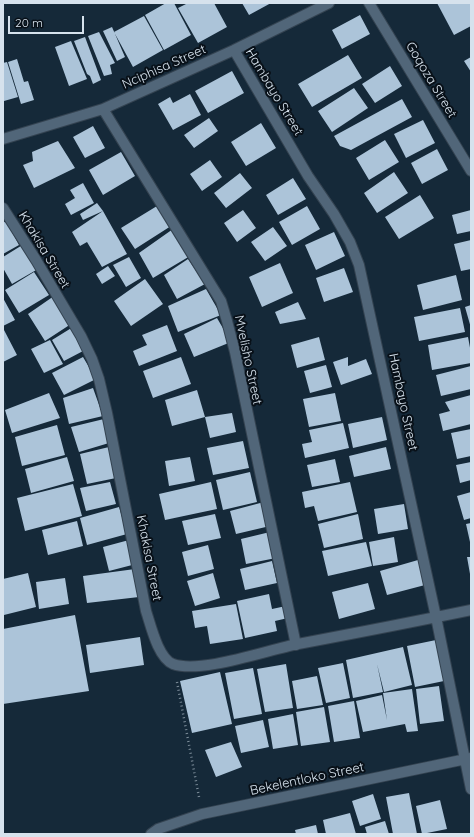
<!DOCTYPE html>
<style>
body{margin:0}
#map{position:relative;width:474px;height:837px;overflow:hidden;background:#152939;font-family:Quicksand,sans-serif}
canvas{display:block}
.frame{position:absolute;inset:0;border:4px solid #d6e2ed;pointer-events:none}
.scale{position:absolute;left:8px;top:16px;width:76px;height:18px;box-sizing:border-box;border:2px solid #d6e2ed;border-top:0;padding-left:5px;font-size:12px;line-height:14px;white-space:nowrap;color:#d6e2ed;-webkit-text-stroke:3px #081018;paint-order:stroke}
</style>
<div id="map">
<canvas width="474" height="837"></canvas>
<div class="frame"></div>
<div class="scale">20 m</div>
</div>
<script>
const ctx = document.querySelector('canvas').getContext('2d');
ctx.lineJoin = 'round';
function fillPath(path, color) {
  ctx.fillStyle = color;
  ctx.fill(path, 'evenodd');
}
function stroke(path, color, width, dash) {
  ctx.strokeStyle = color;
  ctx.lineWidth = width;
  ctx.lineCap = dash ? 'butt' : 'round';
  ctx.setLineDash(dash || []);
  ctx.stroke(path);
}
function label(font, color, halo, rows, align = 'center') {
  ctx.font = font + ' Quicksand,sans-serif';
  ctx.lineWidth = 4;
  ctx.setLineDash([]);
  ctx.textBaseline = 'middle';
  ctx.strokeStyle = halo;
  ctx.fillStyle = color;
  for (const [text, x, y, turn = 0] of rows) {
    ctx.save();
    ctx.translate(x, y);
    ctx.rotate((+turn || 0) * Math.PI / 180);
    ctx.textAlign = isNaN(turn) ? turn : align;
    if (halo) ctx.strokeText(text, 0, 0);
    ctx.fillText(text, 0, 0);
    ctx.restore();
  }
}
fillPath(new Path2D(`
 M166,3h8l17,32 -27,15 -19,-35z
 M188,3h26l13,24 -29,16 -20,-35z
 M242,3h29l-22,12z
 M437,3h34v23l-17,9z
 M360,15l10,19 -28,15 -10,-19z
 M144,16l19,34 -30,17 -19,-35z
 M112,27l13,30 -8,4 -14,-30z
 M99,32l16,31 -5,2 2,9 -8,2 -16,-40z
 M85,37l16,43 -8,4 -3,-8 -3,-2 -13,-33z
 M71,41l16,38 -18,7 -14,-39z
 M348,55l14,23 -50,29 -14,-23z
 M471,57v15l-7,-11z
 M17,59l7,23 4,-1 6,19 -13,4 -13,-42z
 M7,62l11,35 -14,4 -1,-38z
 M390,66l12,20 -27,17 -13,-19z
 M232,71l12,22 -36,20 -13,-22z
 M354,88l14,20 -36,24 -14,-21z
 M190,94l11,21 -28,15 -15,-26 12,-7 3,6z
 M402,99l10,18 -61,33 -11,-4 -6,-10z
 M209,118l9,13 -24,17 -10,-13z
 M423,120l12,23 -29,15 -12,-24z
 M261,123l15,25 -30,18 -15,-24z
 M93,126l12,22 -20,10 -12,-21z
 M385,140l14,22 -30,18 -13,-22z
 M58,141l17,27 -41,20 -11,-23 10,-4 -1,-9z
 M437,149l11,21 -26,14 -11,-21z
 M121,152l14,24 -32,19 -14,-25z
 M210,160l12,17 -20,14 -12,-17z
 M394,172l14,21 -31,20 -13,-20z
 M240,173l12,15 -26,20 -12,-15z
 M293,178l13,21 -28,16 -12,-20z
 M83,183l11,20 -23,12 -6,-11 10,-6 -5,-8z
 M420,195l14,23 -35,21 -14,-22z
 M97,203l6,8 -20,9 -3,-6z
 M157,206l14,20 -36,23 -14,-21z
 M307,206l13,23 -28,16 -13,-23z
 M243,210l13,18 -19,14 -13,-19z
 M471,210v21l-14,3 -5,-19z
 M103,211l24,43 -25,13 -15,-25 -7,4 -8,-14z
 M6,221l13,24 -16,9v-31z
 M273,227l14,19 -22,15 -14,-19z
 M173,229l17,27 -37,22 -14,-25z
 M334,232l11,24 -29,14 -11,-25z
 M471,240v29l-10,2 -7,-27z
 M24,244l14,25 -26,15 -9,-16v-11z
 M129,257l12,21 -15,9 -13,-22z
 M188,259l17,25 -28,15 -13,-24z
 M280,263l13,30 -31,14 -13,-30z
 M108,266l7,10 -13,8 -6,-10z
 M344,268l9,24 -29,10 -8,-24z
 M34,272l15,23 -30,18 -14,-23z
 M456,275l6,25 -39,10 -6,-25z
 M145,279l18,25 -32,22 -17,-25z
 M206,289l15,26 -43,17 -10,-26z
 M54,296l17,28 -26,17 -17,-27z
 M3,298l12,22 -12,6z
 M298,302l8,17 -26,5 -5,-12z
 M471,305v23l-6,-21z
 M460,308l5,24 -46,9 -5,-24z
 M217,318l14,24 -37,15 -10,-23z
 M167,325l10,26 -38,15 -6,-15 14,-6 -5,-10z
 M73,327l12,23 -21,11 -12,-21z
 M4,330l13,25 -14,7v-31z
 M319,337l6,23 -28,8 -6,-23z
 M468,337l3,16v10l-39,7 -4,-25z
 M50,340l13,24 -19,9 -13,-24z
 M83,357l13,22 -32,16 -12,-22z
 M181,357l10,27 -38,14 -10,-27z
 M348,357v9l18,-7 6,15 -31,11 -8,-23z
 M326,365l6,22 -22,6 -6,-22z
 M471,366v23l-30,7 -5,-21z
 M93,388l10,28 -34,8 -6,-26z
 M197,390l8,27 -33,9 -7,-26z
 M49,393l11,25 -48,15 -7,-23z
 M335,393l6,28 -32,6 -6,-28z
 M471,395v29l-28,7 -4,-17 11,-3 -5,-9z
 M232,413l4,19 -26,6 -5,-21z
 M382,417l5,23 -34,8 -5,-24z
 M104,419l5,24 -30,9 -8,-25z
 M343,423l6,25 -44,10 -3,-14 10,-2 -3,-12z
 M57,425l8,30 -43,11 -7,-29z
 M471,429v27l-14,3 -6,-26z
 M243,441l6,27 -36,7 -6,-27z
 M109,447l7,31 -29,6 -7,-30z
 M386,447l5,22 -37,8 -5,-21z
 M67,457l7,24 -43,12 -6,-24z
 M190,457l5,24 -26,5 -4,-25z
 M335,459l5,23 -28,5 -5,-22z
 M471,462v18l-11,3 -4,-18z
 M250,472l7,30 -34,8 -7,-30z
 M110,482l6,22 -30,7 -6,-23z
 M211,482l6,27 -52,11 -6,-26z
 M350,482l7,30 -39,9 -4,-15 -9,2 -3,-16z
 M73,484l9,32 -57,15 -8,-33z
 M471,492v26l-7,2 -7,-24z
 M264,502l6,24 -34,8 -6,-23z
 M404,504l4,25 -30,5 -4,-25z
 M119,507l8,27 -40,11 -7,-27z
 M215,514l6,24 -33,7 -6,-24z
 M358,514l5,25 -39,9 -6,-24z
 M77,521l6,25 -35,9 -6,-25z
 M471,523v19h-1l-4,-18z
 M270,532l6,26 -30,6 -5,-25z
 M394,537l4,25 -25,4 -4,-24z
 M129,540l7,24 -27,7 -6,-24z
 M366,542l6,24 -44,10 -6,-25z
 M208,545l6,24 -26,7 -6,-24z
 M467,557h4v16l-1,1z
 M418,560l7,25 -38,10 -7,-24z
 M272,561l5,22 -32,7 -5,-21z
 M135,569l4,28 -52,6 -4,-27z
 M28,573l8,34 -32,8 -1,-6v-30z
 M213,573l7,25 -25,8 -8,-25z
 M65,578l4,26 -30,5 -3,-27z
 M368,583l7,26 -36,10 -7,-27z
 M269,594l3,15 14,-3 2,12 -13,3 2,10 -32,7 -8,-37z
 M236,604l7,35 -33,5 -3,-18 -12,2 -3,-17z
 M75,615l14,76 -86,13v-75z
 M140,637l4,28 -54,8 -4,-28z
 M436,640l8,41 -29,6 -8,-41z
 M403,647l9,38 -28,7 -7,-28 6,28 -30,6 -7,-38z
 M343,663l7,35 -24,5 -8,-35z
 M286,664l7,44 -28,4 -8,-43z
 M253,668l9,46 -28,5 -9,-46z
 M220,672l12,52 -40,9 -12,-52z
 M317,676l6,29 -26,4 -5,-28z
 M439,686l5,35 -24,3 -4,-35z
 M412,689l6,42 -11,1 -2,-8 -42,8 -7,-31 26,-6 5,25 -4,-27z
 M354,701l6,37 -26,4 -6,-36z
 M324,707l6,35 -29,4 -5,-34z
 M293,714l5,31 -25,4 -5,-30z
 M263,720l6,27 -28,6 -6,-27z
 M231,742l11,25 -26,10 -11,-27z
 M409,793l8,41h-24l-7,-37z
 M373,794l8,25 -21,7 -8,-25z
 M440,800l7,29 -25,5 -6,-28z
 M350,813l6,21h-30l-3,-14z
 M385,821l4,13h-22l-2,-7z
 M316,825l2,9h-22l-1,-4z`), '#acc4d9');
const minor = new Path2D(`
 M369,3l102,168
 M234,50l74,126 26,38 16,28 9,23 77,352 35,172
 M103,109l118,192 6,20 8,31 61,293
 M3,139l100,-30 131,-59 95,-47
 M3,208l33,52 45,76 11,23 7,20 8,34 39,198c5,15 12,47 27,53 28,10 94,-14 125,-20 58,-11 115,-22 173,-34
 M151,834l7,-5 44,-15 269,-56`);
stroke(minor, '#344351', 12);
stroke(new Path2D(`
 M177,682l22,115`), '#7c8c99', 2.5, [1, 3]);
stroke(minor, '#516679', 10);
label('13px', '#d6e2ed', '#081018', [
 ["Nciphisa Street",164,67,-24],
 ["Goqoza Street",431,80,59],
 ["Hambayo Street",274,92,59],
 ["Khakisa Street",44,250,59],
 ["Mvelisho Street",248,360,78],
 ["Hambayo Street",403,402,78],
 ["Khakisa Street",149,558,79],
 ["Bekelentloko Street",307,779,-12]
]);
</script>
